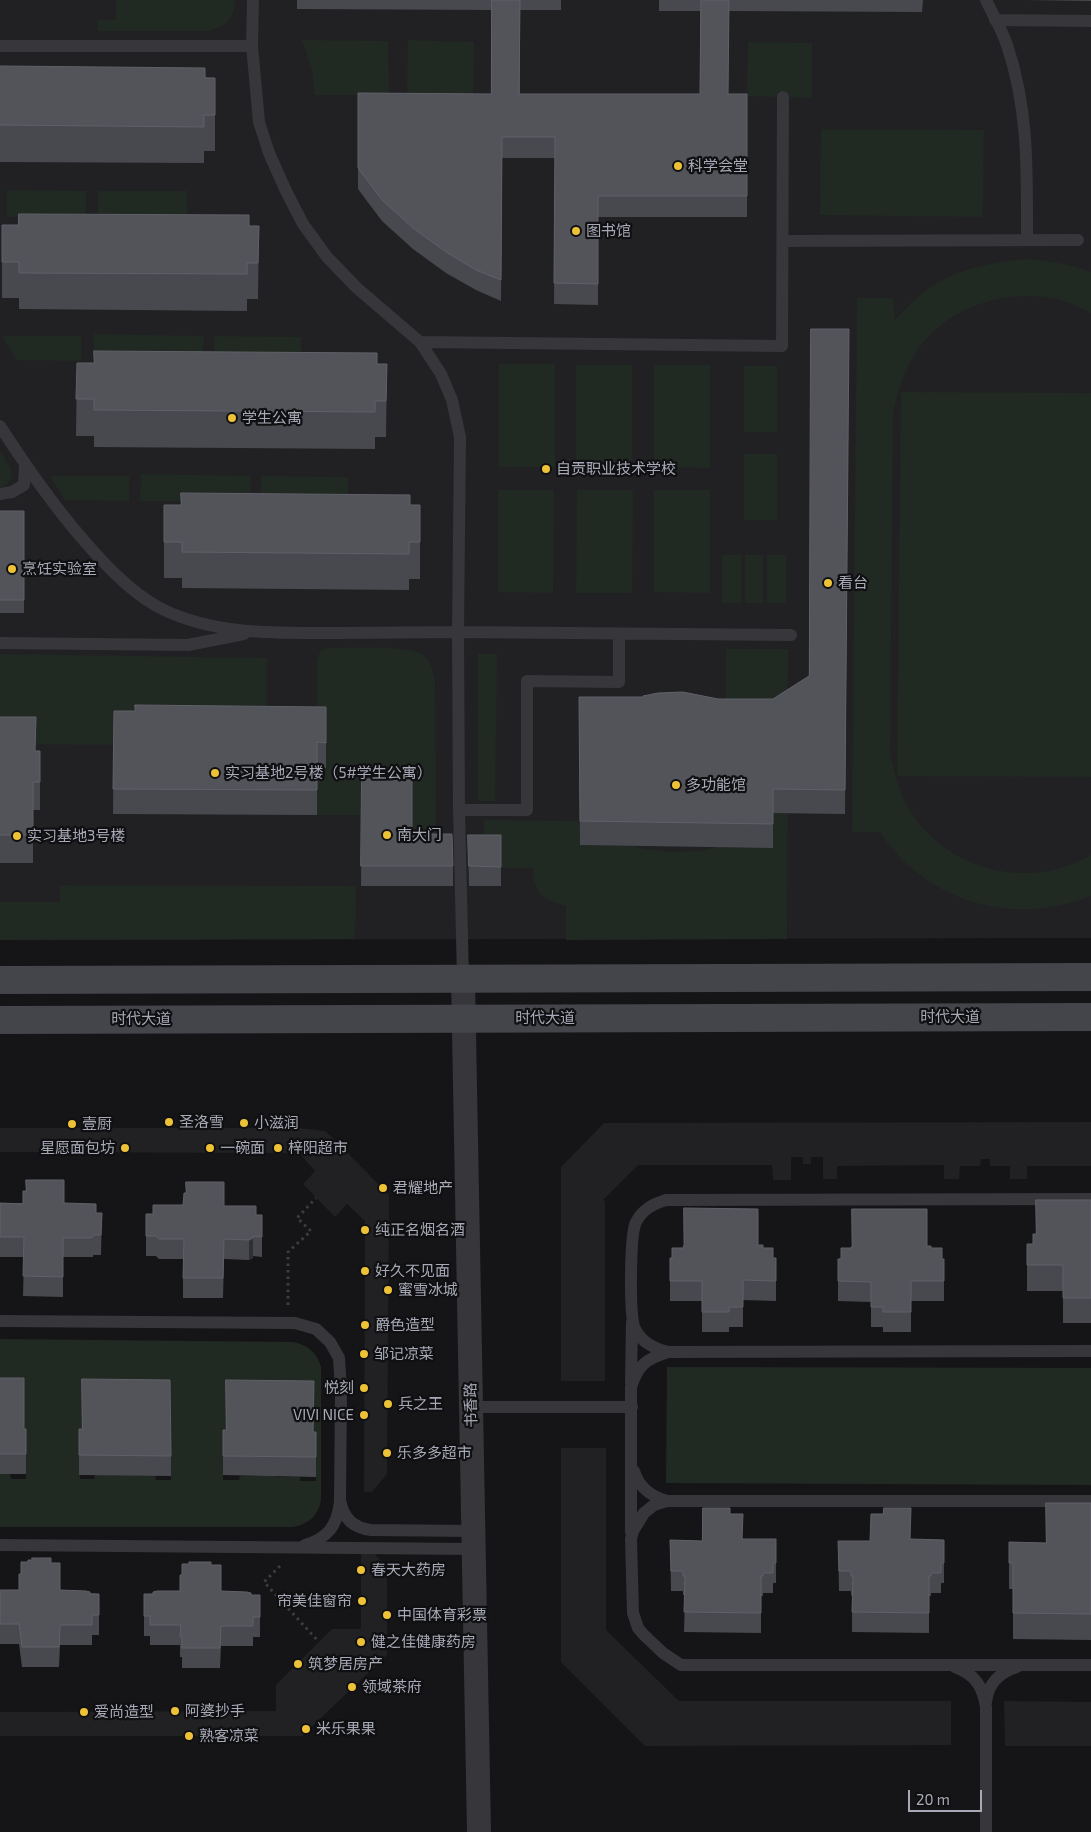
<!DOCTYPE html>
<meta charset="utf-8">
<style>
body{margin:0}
#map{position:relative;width:1091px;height:1832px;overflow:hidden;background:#151517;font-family:"Exo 2",sans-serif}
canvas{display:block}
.scale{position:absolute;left:908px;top:1790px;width:74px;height:22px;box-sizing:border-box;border:2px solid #a7aab6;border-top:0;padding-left:6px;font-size:15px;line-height:18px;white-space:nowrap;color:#a7aab6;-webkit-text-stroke:4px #101012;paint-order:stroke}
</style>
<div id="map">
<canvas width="1091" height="1832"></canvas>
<div class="scale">20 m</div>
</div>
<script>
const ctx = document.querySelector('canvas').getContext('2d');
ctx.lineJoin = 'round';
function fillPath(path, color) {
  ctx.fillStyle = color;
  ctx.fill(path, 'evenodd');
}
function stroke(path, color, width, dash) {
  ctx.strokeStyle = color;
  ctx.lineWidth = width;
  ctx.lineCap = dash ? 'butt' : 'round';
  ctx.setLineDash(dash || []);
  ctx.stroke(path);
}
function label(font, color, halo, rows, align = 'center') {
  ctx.font = font + ' "Exo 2","Noto Sans SC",sans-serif';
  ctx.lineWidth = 4.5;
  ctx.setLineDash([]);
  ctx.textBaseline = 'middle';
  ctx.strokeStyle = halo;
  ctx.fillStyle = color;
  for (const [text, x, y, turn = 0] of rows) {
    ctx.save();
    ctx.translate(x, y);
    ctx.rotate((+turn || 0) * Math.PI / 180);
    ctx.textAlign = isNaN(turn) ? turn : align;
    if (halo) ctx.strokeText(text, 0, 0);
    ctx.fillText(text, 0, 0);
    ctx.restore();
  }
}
fillPath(new Path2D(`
 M0,0h1091v938l-1091,2z
 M1091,1122v44h-64v13h-17v-13h-20v-7h-9l-1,7h-20l-1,13h-15v-14l-107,1v13h-14v-22h-12v7h-8v-7h-12v23h-18l-1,-15h-134l-35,35 2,1v180h-44v-214l43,-44z
 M0,1128h299l26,3 15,14 49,50 -2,279 -15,18h-8l1,-271 -18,-17 -12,13 -32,-33 12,-13 -16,-18 -299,-1z
 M561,1448h45v182l73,71h272v44l-306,1 -84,-84z
 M361,1550h10l16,17v88l-85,81h-302v-24l276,-1v-26l56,-56h29z
 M1004,1701l87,1v44h-86z`), '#212124');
fillPath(new Path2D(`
 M116,0h119c-1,19 -8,26 -27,31h-110v-11h18z
 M302,40l86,1 1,54h-74l-3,-26z
 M408,40l66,2 -1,54 -66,-1z
 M748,42l64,1v55l-65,-2z
 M821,129l163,1 -1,87 -163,-2z
 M7,190l79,1v26h-79z
 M98,191h89v27l-89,-1z
 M1024,259c23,1 46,5 67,13v41c-10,-5 -21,-10 -32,-13 -51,-13 -113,7 -143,52 -12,19 -18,39 -23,61l-3,339c4,20 8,38 18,55 35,63 121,85 183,48v41c-78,31 -164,7 -211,-64h-28l5,-534h36l2,22c40,-45 71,-54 129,-61z
 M94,334l110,2 -2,24h-109z
 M2,336h79v25l-64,-1z
 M214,336l87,1v24l-87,1z
 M499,364h56v103h-56z
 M576,365h56v103h-56z
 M654,365h56v103l-56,-1z
 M744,366h33v66h-33z
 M901,392l190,1v384l-194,-1z
 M0,450c7,14 22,29 0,38z
 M744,454h33v66h-33z
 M141,474l110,2 -1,25h-110z
 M50,476h79v25l-64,-1z
 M261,476l87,1v24l-87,1z
 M498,490h56l-1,103 -55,-1z
 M577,490h56l-1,103h-56z
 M654,490h56v103l-56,-1z
 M722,555h19v48h-19z
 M745,555h18v48h-18z
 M767,555h19v48h-19z
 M326,648c21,0 77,-3 94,5 9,5 13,18 15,27l1,174 -74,-39h-45v-155l3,-8z
 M726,649h62l-1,290 -221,1v-34c-23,-6 -33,-13 -33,-38h-32v-13l-17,-1v-34l96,1 1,24 53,1 10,3 28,3 30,-1 14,-4 57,1v-124h-47z
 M0,654l267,4 -1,73 -152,14 -114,-1z
 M478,654h19l-2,147h-17z
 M60,885l296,1 -1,53 -355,1v-38h60z
 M0,1339l293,3c15,3 24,11 28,25v133c-3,16 -12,24 -28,27h-293v-53h10l1,5h15v-30l-26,-51zM88,1423l75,27h8v30h-15l-1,-5h-60l-1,4h-14l-1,-29zM232,1424l84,28v29h-16v-4h-24v-11l-13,10h-23l-1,4h-16v-30z
 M667,1367l424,1v117l-425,-2z`), '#212923');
stroke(new Path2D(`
 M288,1305v-53l23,-21 -14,-13 19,-20
 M280,1566l-16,16 55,60`), '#3c3d42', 3, [2.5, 4]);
stroke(new Path2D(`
 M986,0c7,15 16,30 21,45 22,65 20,128 20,195
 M995,20l96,1
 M0,46h252
 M783,241l295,-1
 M420,342l362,4 1,-249
 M0,426c29,45 59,88 95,127 19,21 41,43 67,56 55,27 118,24 178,24 40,0 79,-1 118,-1l2,-195 -8,-37 -11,-26 -21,-32 -63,-54 -30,-31 -24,-33 -17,-33 -17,-38 -10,-31 -7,-76 1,-46
 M0,494l12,-2 12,-7 1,-19
 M0,643l188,2 56,-11
 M459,810h68v-129l92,1v-48
 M463,979l-4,-169 -1,-178 333,3
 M1091,1199l-425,1c-13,4 -23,9 -30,22 -6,12 -7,94 -1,107 7,14 19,19 33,23l423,-1
 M0,1321l295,2 21,6 14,13 9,16 2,32 -1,110c3,18 13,28 31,30l102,1
 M631,1382l1,-60
 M471,1407h161
 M634,1471c5,17 17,25 33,30
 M1091,1501h-424l-13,4 -10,8 -11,18 -2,8 2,74 5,15 5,6 20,19 18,12h410
 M631,1532v-145c7,-22 15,-28 37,-35
 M0,1545l474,4
 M305,1545c23,-7 32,-19 35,-43
 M955,1667c20,7 28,20 31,40v125
 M986,1702c2,-18 14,-30 31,-35`), '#36363b', 12);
stroke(new Path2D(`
 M463,979l16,853`), '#36363b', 24);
stroke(new Path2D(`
 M0,980l1091,-3
 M0,1020l1091,-3`), '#44454b', 28);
fillPath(new Path2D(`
 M297,0h264v10h-41v84h180v-83h-41v-11h264l-1,12 -193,-1 -1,83h19v123h-149v88l-44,-1 1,-146h-53l-1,143 -25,-11 -30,-17 -33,-24 -31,-28 -24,-32v-96l133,1 1,-84 -195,-1z
 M1026,0h65v1z
 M0,66l215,12v73h-11v12l-204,-1z
 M2,225l257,1 -1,73h-11v12l-228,-2v-11h-17z
 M849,329l-4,485 -72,-1v35l-193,-3 -1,-148 139,2h55l36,-23z
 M77,363l310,1 -1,73h-11v12l-281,-2v-11h-18z
 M164,505h256v74h-11v11l-227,-2v-10h-18z
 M0,511h24v102h-24z
 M326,707v61h-9v47l-204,-1 1,-103h21z
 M0,717l36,34h4v59h-7v53h-33z
 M362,779l50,55 41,32v20h-92z
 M468,835h33v51h-32z
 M1091,1200v123h-28v-32h-36v-47h6l3,-10z
 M0,1203h64l32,10h6l-1,42h-8v2h-30v40l-40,-1 1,-39h-24z
 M224,1206l32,9h6v42l-9,-1v2l-4,2 -25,-1 -1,39h-40v-39h-24l-3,-3h-10v-42h7z
 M758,1245l5,3 10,10h3v43l-33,-1v27h-14v5h-27v-31h-32v-43z
 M927,1246l4,2 11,11h2v42h-33v31h-28v-5h-12v-25l-33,-1v-42z
 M0,1378l24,51h2v45h-26z
 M79,1429l92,27v20l-92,-1z
 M223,1430l93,2v45l-93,-2z
 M1091,1503v137l-78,-1v-50h-4v-47l37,1z
 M730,1514l13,25h33v44h-3v10h-10v3h-2v37l-77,-1 1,-37h-2v-4h-12l-1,-51 32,1z
 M910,1539l34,1v43h-3v10h-10v3h-2v37l-77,-1v-36l-1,-1v-4h-12l-1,-50h32z
 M28,1562l23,1 9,27 39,4v41h-7v10h-32l-1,22h-37l-3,-23h-19v-54h19l2,-16z
 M211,1565l10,26 30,4h9v42h-7v9h-32l-1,22h-38v-11h-2v-12h-30v-9h-6v-20l9,-22 27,-3 2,-16z`), '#48494f');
fillPath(new Path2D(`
 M253,1238v20l-4,2v-20z`), '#2f3034');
const building = new Path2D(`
 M492,0h28l-1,94h181l1,-94h28l-1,94h19v102h-149v88l-44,-1 1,-146h-53l-1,143 -25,-10 -30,-18 -33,-24 -31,-28 -24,-32v-75l133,1z
 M0,66l205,2v10h10v37h-11v12l-204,-2z
 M19,214l230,1v11h10l-1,37h-11v11l-228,-1v-11h-17v-37h16z
 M811,329h38l-4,461 -72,-1v35l-193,-3 -1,-124h64v-1l15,-3 25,-1 35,7h55l36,-23z
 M94,351l283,2v11h10l-1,37h-11v11l-281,-2v-11h-18l1,-36h17z
 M181,493l229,2v10h10v37h-11v12l-227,-2v-10h-18v-37h17z
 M0,511h24v89h-24z
 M135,705l191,2v36l-9,-1v48l-204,-1 1,-78h21z
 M0,717h36l-1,34h5v31h-7v53h-33z
 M362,779l50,1v54h40l1,32h-92z
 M468,835h33v32l-32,-1z
 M26,1180h38v23l32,1v9h6l-1,22h-8v2l-4,1h-26v39l-40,-1 1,-39h-24v-34l23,1v-13h3z
 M186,1182h38v24h32v9h6v22l-9,-1v2l-4,2 -25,-1 -1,39h-40l1,-39h-25l-3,-3h-10v-22h7v-9h30l1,-12h2z
 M1036,1200h55v98h-28v-33h-36v-21h6v-10h3z
 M684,1208l74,1v36h5v3h10v10h3v23l-33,-1v27h-14v5h-27v-31h-32v-23h2v-10h11l1,-3z
 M852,1209h75v37h4v2h11v11h2v22h-33v31h-28v-5h-12v-25l-33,-1v-22h3v-11h10l1,-2z
 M0,1378h24v51h2v25h-26z
 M82,1379l88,1 1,76 -92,-1v-26h3z
 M226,1380l88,1 -1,51h3v25l-93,-1v-26h3z
 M1046,1503h45v111l-78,-1v-50h-4v-21l37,1z
 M703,1508h27v6h13l-1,25h34v24h-3v10h-10v3h-2v37l-77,-1 1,-36h-2v-5h-12l-1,-31 32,1z
 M884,1508h27l-1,31 34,1v23h-3v10h-10v3h-2v37l-77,-1 1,-36h-2v-5h-12l-1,-30h32l1,-27h12z
 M32,1558h19v5h9v27l26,1 4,1v2h9v21h-7v10h-32l-1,22h-37l-3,-23h-19v-34h19v-16h2v-12h7v-2h4z
 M189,1562h22v3h10v26l26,1 4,1v2h9v22h-7v9h-32l-1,22h-38v-11h-2l1,-12h-31v-9h-6v-22h9v-2l4,-1h23v-16h2v-11h7z`);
fillPath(building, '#52545a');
stroke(building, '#606168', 1);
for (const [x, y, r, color] of [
 [678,166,5,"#eec236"],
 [576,231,5,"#eec236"],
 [232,418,5,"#eec236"],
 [546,469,5,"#eec236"],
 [12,569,5,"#eec236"],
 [828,583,5,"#eec236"],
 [215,773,5,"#eec236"],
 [676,785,5,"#eec236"],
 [387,835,5,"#eec236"],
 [17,836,5,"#eec236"],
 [169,1122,5,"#eec236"],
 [244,1123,5,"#eec236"],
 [72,1124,5,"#eec236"],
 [125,1148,5,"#eec236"],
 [210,1148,5,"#eec236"],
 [278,1148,5,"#eec236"],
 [383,1188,5,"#eec236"],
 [365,1230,5,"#eec236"],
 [365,1271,5,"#eec236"],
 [388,1290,5,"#eec236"],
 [365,1325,5,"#eec236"],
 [364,1354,5,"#eec236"],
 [364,1388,5,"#eec236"],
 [388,1404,5,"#eec236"],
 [364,1415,5,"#eec236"],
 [387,1453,5,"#eec236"],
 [361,1570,5,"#eec236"],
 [362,1601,5,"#eec236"],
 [387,1615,5,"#eec236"],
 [361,1642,5,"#eec236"],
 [298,1664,5,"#eec236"],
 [352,1687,5,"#eec236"],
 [175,1711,5,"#eec236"],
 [84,1712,5,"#eec236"],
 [306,1729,5,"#eec236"],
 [189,1736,5,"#eec236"]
]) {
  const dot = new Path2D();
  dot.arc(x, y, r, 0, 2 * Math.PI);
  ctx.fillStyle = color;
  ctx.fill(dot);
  stroke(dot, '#101012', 2);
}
label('15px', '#a7aab6', '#101012', [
 ["科学会堂",688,166],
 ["图书馆",586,231],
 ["学生公寓",242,418],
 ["自贡职业技术学校",556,469],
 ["烹饪实验室",22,569],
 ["看台",838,583],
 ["实习基地2号楼（5#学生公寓）",225,773],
 ["多功能馆",686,785],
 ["南大门",397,835],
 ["实习基地3号楼",27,836],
 ["圣洛雪",179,1122],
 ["小滋润",254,1123],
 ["壹厨",82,1124],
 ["星愿面包坊",115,1148,"right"],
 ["一碗面",220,1148],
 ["梓阳超市",288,1148],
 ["君耀地产",393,1188],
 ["纯正名烟名酒",375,1230],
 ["好久不见面",375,1271],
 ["蜜雪冰城",398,1290],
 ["爵色造型",375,1325],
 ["邹记凉菜",374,1354],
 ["悦刻",354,1388,"right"],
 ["兵之王",398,1404],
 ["VIVI NICE",354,1415,"right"],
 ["乐多多超市",397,1453],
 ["春天大药房",371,1570],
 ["帘美佳窗帘",352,1601,"right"],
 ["中国体育彩票",397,1615],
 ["健之佳健康药房",371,1642],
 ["筑梦居房产",308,1664],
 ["领域茶府",362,1687],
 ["阿婆抄手",185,1711],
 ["爱尚造型",94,1712],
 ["米乐果果",316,1729],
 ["熟客凉菜",199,1736]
], 'left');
label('15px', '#a7aab6', '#101012', [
 ["时代大道",950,1017],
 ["时代大道",545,1018],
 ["时代大道",141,1019],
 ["书香路",471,1405,-91]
]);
</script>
